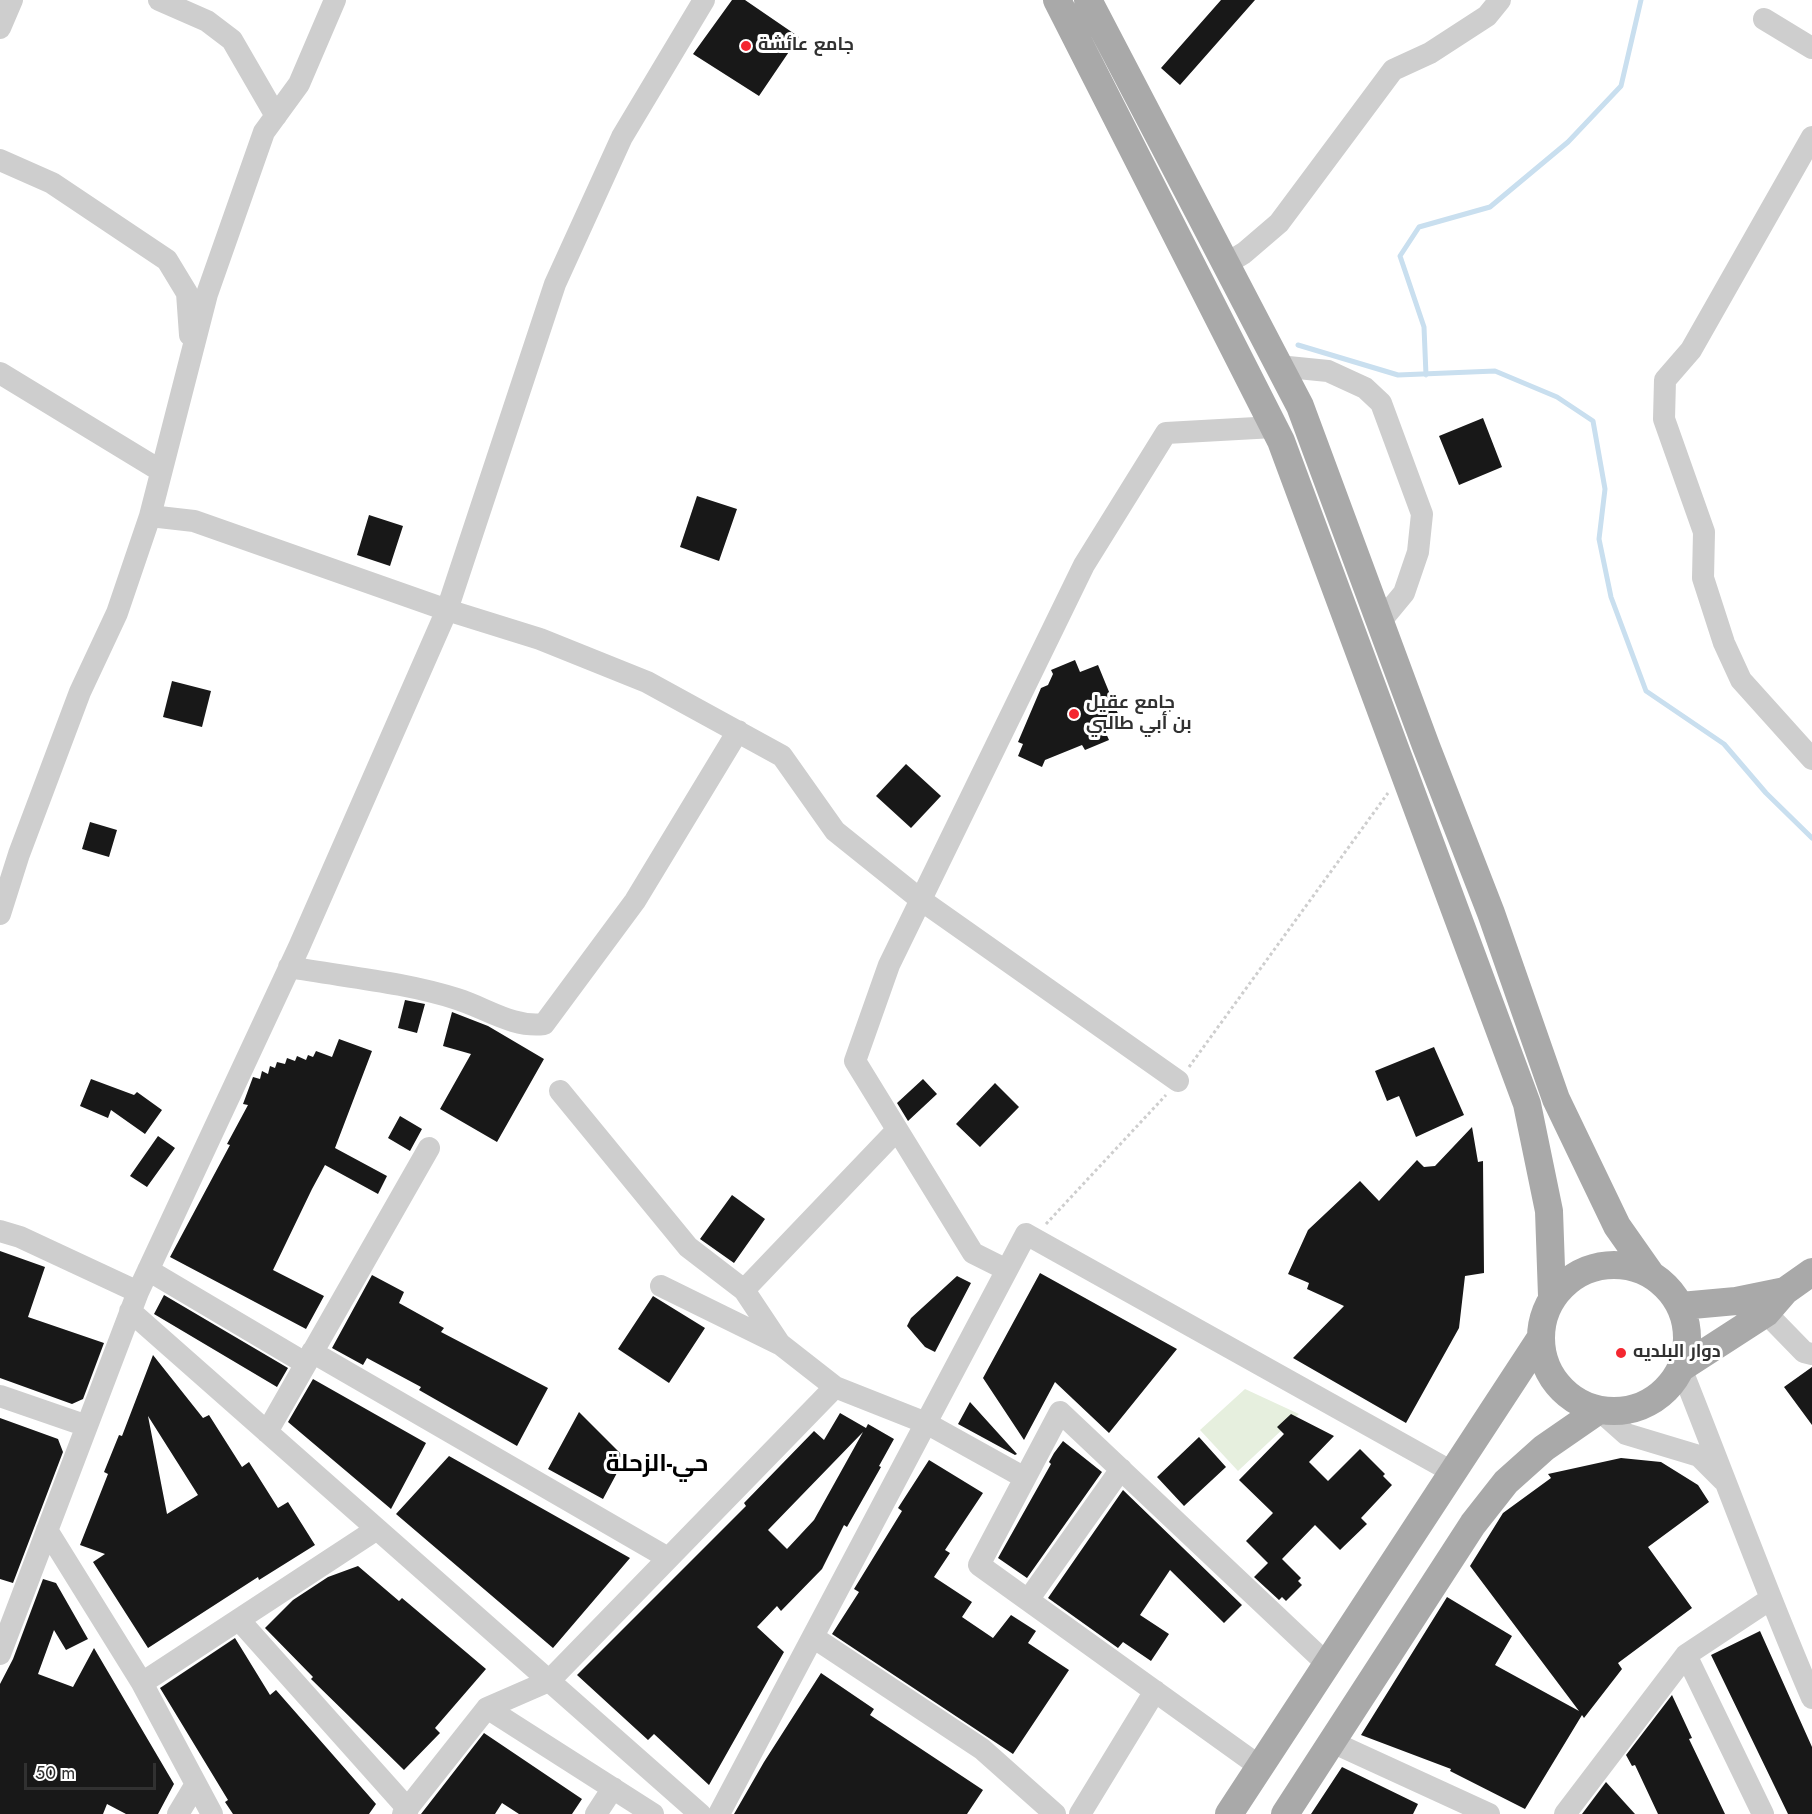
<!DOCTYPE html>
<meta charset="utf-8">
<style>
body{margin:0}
#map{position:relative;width:1812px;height:1814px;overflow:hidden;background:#fff;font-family:Jost,sans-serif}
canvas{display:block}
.scale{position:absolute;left:24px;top:1763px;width:132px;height:27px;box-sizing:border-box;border:3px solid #313131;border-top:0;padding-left:8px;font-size:18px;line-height:21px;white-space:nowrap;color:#313131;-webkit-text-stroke:4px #fff;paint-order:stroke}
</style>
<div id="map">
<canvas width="1812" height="1814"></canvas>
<div class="scale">50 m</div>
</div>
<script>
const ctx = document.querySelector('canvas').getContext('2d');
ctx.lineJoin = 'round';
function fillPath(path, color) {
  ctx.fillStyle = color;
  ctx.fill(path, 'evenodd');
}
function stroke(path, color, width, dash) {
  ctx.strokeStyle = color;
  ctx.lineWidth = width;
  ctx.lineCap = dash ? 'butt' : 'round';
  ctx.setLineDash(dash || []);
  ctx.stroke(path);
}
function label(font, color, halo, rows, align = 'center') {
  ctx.font = font + ' Jost,Cairo,sans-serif';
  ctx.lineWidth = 6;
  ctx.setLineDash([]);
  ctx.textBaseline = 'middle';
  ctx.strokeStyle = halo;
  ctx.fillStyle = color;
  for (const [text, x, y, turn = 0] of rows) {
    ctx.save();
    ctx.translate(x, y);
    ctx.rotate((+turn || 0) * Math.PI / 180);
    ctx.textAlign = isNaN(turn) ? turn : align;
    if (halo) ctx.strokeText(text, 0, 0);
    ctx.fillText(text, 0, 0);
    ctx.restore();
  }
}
fillPath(new Path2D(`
 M1245,1389l54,25 -61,57 -38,-41z`), '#e6efde');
stroke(new Path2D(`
 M1298,345l100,30 97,-4 62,26 36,24 12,68 -6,50 12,58 35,94 78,53 42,49 46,45
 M1426,375l-2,-48 -24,-71 19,-29 71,-20 78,-65 53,-56 20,-86`), '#c9dfef', 5);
fillPath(new Path2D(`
 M732,0h13l54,37 -40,59 -66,-42z
 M1221,0h34l-75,85 -19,-17z
 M1483,418l19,49 -43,18 -20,-49z
 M697,496l40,13 -18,52 -39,-14z
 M369,515l34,11 -13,40 -33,-11z
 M1075,660l5,12 18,-7 23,56 -17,8 5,11 -24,10 -3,-5 -37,15 -3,7 -24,-11 5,-12 -5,-2 23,-54 7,-3 5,-11 -2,-4z
 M172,681l39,10 -9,36 -39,-10z
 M906,764l35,32 -30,32 -35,-32z
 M90,822l27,8 -8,27 -27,-8z
 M405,1000l20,4 -8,29 -19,-5z
 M452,1012l36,14 56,33 -47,83 -57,-33 31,-55 -28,-8z
 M339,1039l33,12 -37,97 52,28 -9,18 -53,-29 -13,24 -39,81 51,26 -18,33 -136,-72 60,-112 -3,-1 21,-39 -5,-1 10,-27 7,2 2,-8 6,3 2,-8 5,2 2,-6 8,2 2,-6 8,3 2,-5 9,4 2,-5 5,2 3,-6 16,6z
 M1434,1047l30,68 -48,22 -17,-41 -12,5 -12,-30z
 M91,1079l43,16 3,-3 25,18 -17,24 -34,-24 -3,8 -28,-12z
 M923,1079l14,15 -29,27 -11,-18z
 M995,1083l24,24 -39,40 -24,-23z
 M400,1116l22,13 -12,22 -22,-13z
 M1472,1127l6,35 5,-1 1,112 -19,3 -6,52 -53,95 -113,-65 51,-52 -37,-17 2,-6 -21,-9 20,-44 52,-49 19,20 38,-41 7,7 11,-1z
 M158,1136l17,12 -28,39 -17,-11z
 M732,1195l33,24 -31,44 -34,-24z
 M0,1251l45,16 -17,50 76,26 -21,56 -11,5 -72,-26z
 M1040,1273l137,76 -68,84 -54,-51 -31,58 -41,-62z
 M372,1275l32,17 -5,11 45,25 -3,4 107,56 -31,58 -98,-56 2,-3 -54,-29 -4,7 -31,-17z
 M957,1276l14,7 -36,69 -10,-5 -18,-21 4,-8z
 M164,1295l124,73 -11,19 -123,-73z
 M653,1296l52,32 -36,55 -51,-34z
 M153,1355l50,63 6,-3 33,52 7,-5 29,46 10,-6 27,43 -56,35 -1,-3 -110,71 -55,-86 12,-8 -25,-9 28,-71 -4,-2 15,-37 3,1zM148,1416l50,79 -31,19z
 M1812,1367v58l-28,-38z
 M313,1379l113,64 -35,66 -103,-87z
 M970,1402l47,52 -2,1 -57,-31z
 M579,1412l46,46 -22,41 -55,-30z
 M840,1413l26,15 2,-4 26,15 -15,27 2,1 -34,60 -3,-2 -22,44 -41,42 -4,-5 -20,21 27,25 -75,133 -55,-51 -6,6 -71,-65 169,-169 -2,-3 70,-72 10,9zM863,1432l-49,88 -27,29 -19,-19z
 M1291,1414l43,22 -25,26 19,19 32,-32 25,25 -2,2 9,9 -31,33 6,6 -27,26 -25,-25 -33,34 19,19 -3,3 4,4 -16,16 -4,-4 -3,3 -25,-23 14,-14 -22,-22 27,-28 -34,-33 45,-46 -7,-7z
 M0,1418l58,21 5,13 -50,131 -13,-4z
 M1199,1437l27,30 -42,39 -27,-29z
 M1063,1441l39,31 -75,106 -29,-20 53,-94 -2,-2 5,-9z
 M449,1456l181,102 -77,90 -157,-134z
 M1621,1458l40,4 37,23 11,17 -61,45 44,61 -74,55 4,6 -38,49 -2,-3 -57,94 -75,-38 1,-2 -90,-34 86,-138 65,39 -17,29 84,46 -109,-145 33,-53 48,-35 -3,-4z
 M929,1460l54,33 -38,57 5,3 -16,24 38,25 -10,15 31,21 18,-23 25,16 -8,12 41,27 -56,84 -181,-120 27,-42 -5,-3 48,-78 -4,-3z
 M1123,1490l119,115 -18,18 -54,-53 -30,45 29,19 -18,27 -28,-19 -5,6 -70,-50z
 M358,1566l41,35 3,-3 84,71 -51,59 5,5 -36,37 -93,-91 2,-2 -48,-49 28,-28 35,-23z
 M43,1579l13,4 32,56 -22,11 -12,-20 -16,44 35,13 21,-39 80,136 -16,30h-32l-19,-10 -4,10h-103v-130l13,-25z
 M1760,1631l52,116v67h-24l-77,-159z
 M235,1638l35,57 6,-5 100,114 -7,10h-136l-8,-12 3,-2 -68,-112z
 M821,1673l53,36 -4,6 113,75 -16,24h-233l30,-52z
 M1672,1695l20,43 -3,1 36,75h-67l-23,-49 -3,1 -6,-11z
 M484,1733l98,66 -10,15h-53l-17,-11 -7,11h-74z
 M1342,1767l76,37 -5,10h-102z
 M1606,1782l29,32h-53z`), '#181818');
stroke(new Path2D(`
 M1189,1067l199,-274
 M1046,1224l120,-129`), '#cecece', 3, [3, 3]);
stroke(new Path2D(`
 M159,0l48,21 25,19 44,76
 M1764,19l48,29
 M0,28l12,-28
 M1812,137l-121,213 -26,30 -1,39 40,113 -1,46 21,65 17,37 71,79
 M0,160l52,23 115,77 20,33 3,42
 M1226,264l18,-11 35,-30 114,-153 37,-17 57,-37 13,-16
 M1278,366l50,5 37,17 16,15 41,111 -4,38 -14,41 -24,29
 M0,373l161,98
 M150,516l57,-222 57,-162 35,-48 36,-84
 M0,914l19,-60 61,-162 37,-79 33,-97 44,5 253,89 93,29 107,43 135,74 53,75 86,69 257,181
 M289,967c56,10 115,15 168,32 29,9 56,29 87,25l91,-123 103,-170
 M560,1091l128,156 56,43 36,54 55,43 91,36 99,55
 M0,1231l20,6 118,55
 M148,1270l157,93
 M1007,1270l-34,-17 -118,-192 34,-96 195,-400 82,-132 108,-6
 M661,1286l118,58
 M744,1290l153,-160
 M130,1311l570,503
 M1766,1313l38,39 8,2
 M312,1352l356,206
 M1681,1368c44,110 84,221 131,330
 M0,1396l87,30
 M1599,1410l27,24 73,22 24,24
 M267,1432l162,-284
 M47,1530l95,153 70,131
 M1028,1600l93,-131
 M240,1621l168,188
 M813,1637l169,112 73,65
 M0,1654l138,-362 161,-345 148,-337 108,-326 67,-147 82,-137
 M1686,1655l77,159
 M142,1683l235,-154
 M487,1708l166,106
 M1332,1742l157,72
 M1259,1766l-280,-201 81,-153 267,252
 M178,1814l18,-30
 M403,1814l84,-106 62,-27 286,-294
 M596,1814l17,-26
 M719,1814l307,-580 428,239
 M1080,1814l75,-123
 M1565,1814l121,-159 83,-55`), '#cecece', 22);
stroke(new Path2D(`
 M1057,0l224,441 246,663 22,107 3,85
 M1088,0l212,406 126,340 65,167 65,186 61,127 33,47
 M1541 1338a73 73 0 1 1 146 0a73 73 0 1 1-146 0Z
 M1681,1306l55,-5 49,-10
 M1681,1368l85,-55 19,-22 27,-19
 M1229,1814l311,-475
 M1285,1814l188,-290 33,-42 38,-34 55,-38`), '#a9a9a9', 28);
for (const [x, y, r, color] of [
 [746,46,6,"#f42730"],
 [1074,714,6,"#f42730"],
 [1621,1353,6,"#f42730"]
]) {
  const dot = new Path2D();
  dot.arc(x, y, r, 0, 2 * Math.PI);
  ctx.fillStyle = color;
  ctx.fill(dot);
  stroke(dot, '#fff', 2);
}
label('bold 18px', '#313131', '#fff', [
 ["جامع عائشة",758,46],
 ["جامع عقيل",1086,704],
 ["بن أبي طالبي",1086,725],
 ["دوار البلديه",1633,1353]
], 'left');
label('bold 24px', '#000', '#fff', [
 ["حي-الزحلة",657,1465]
]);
</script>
